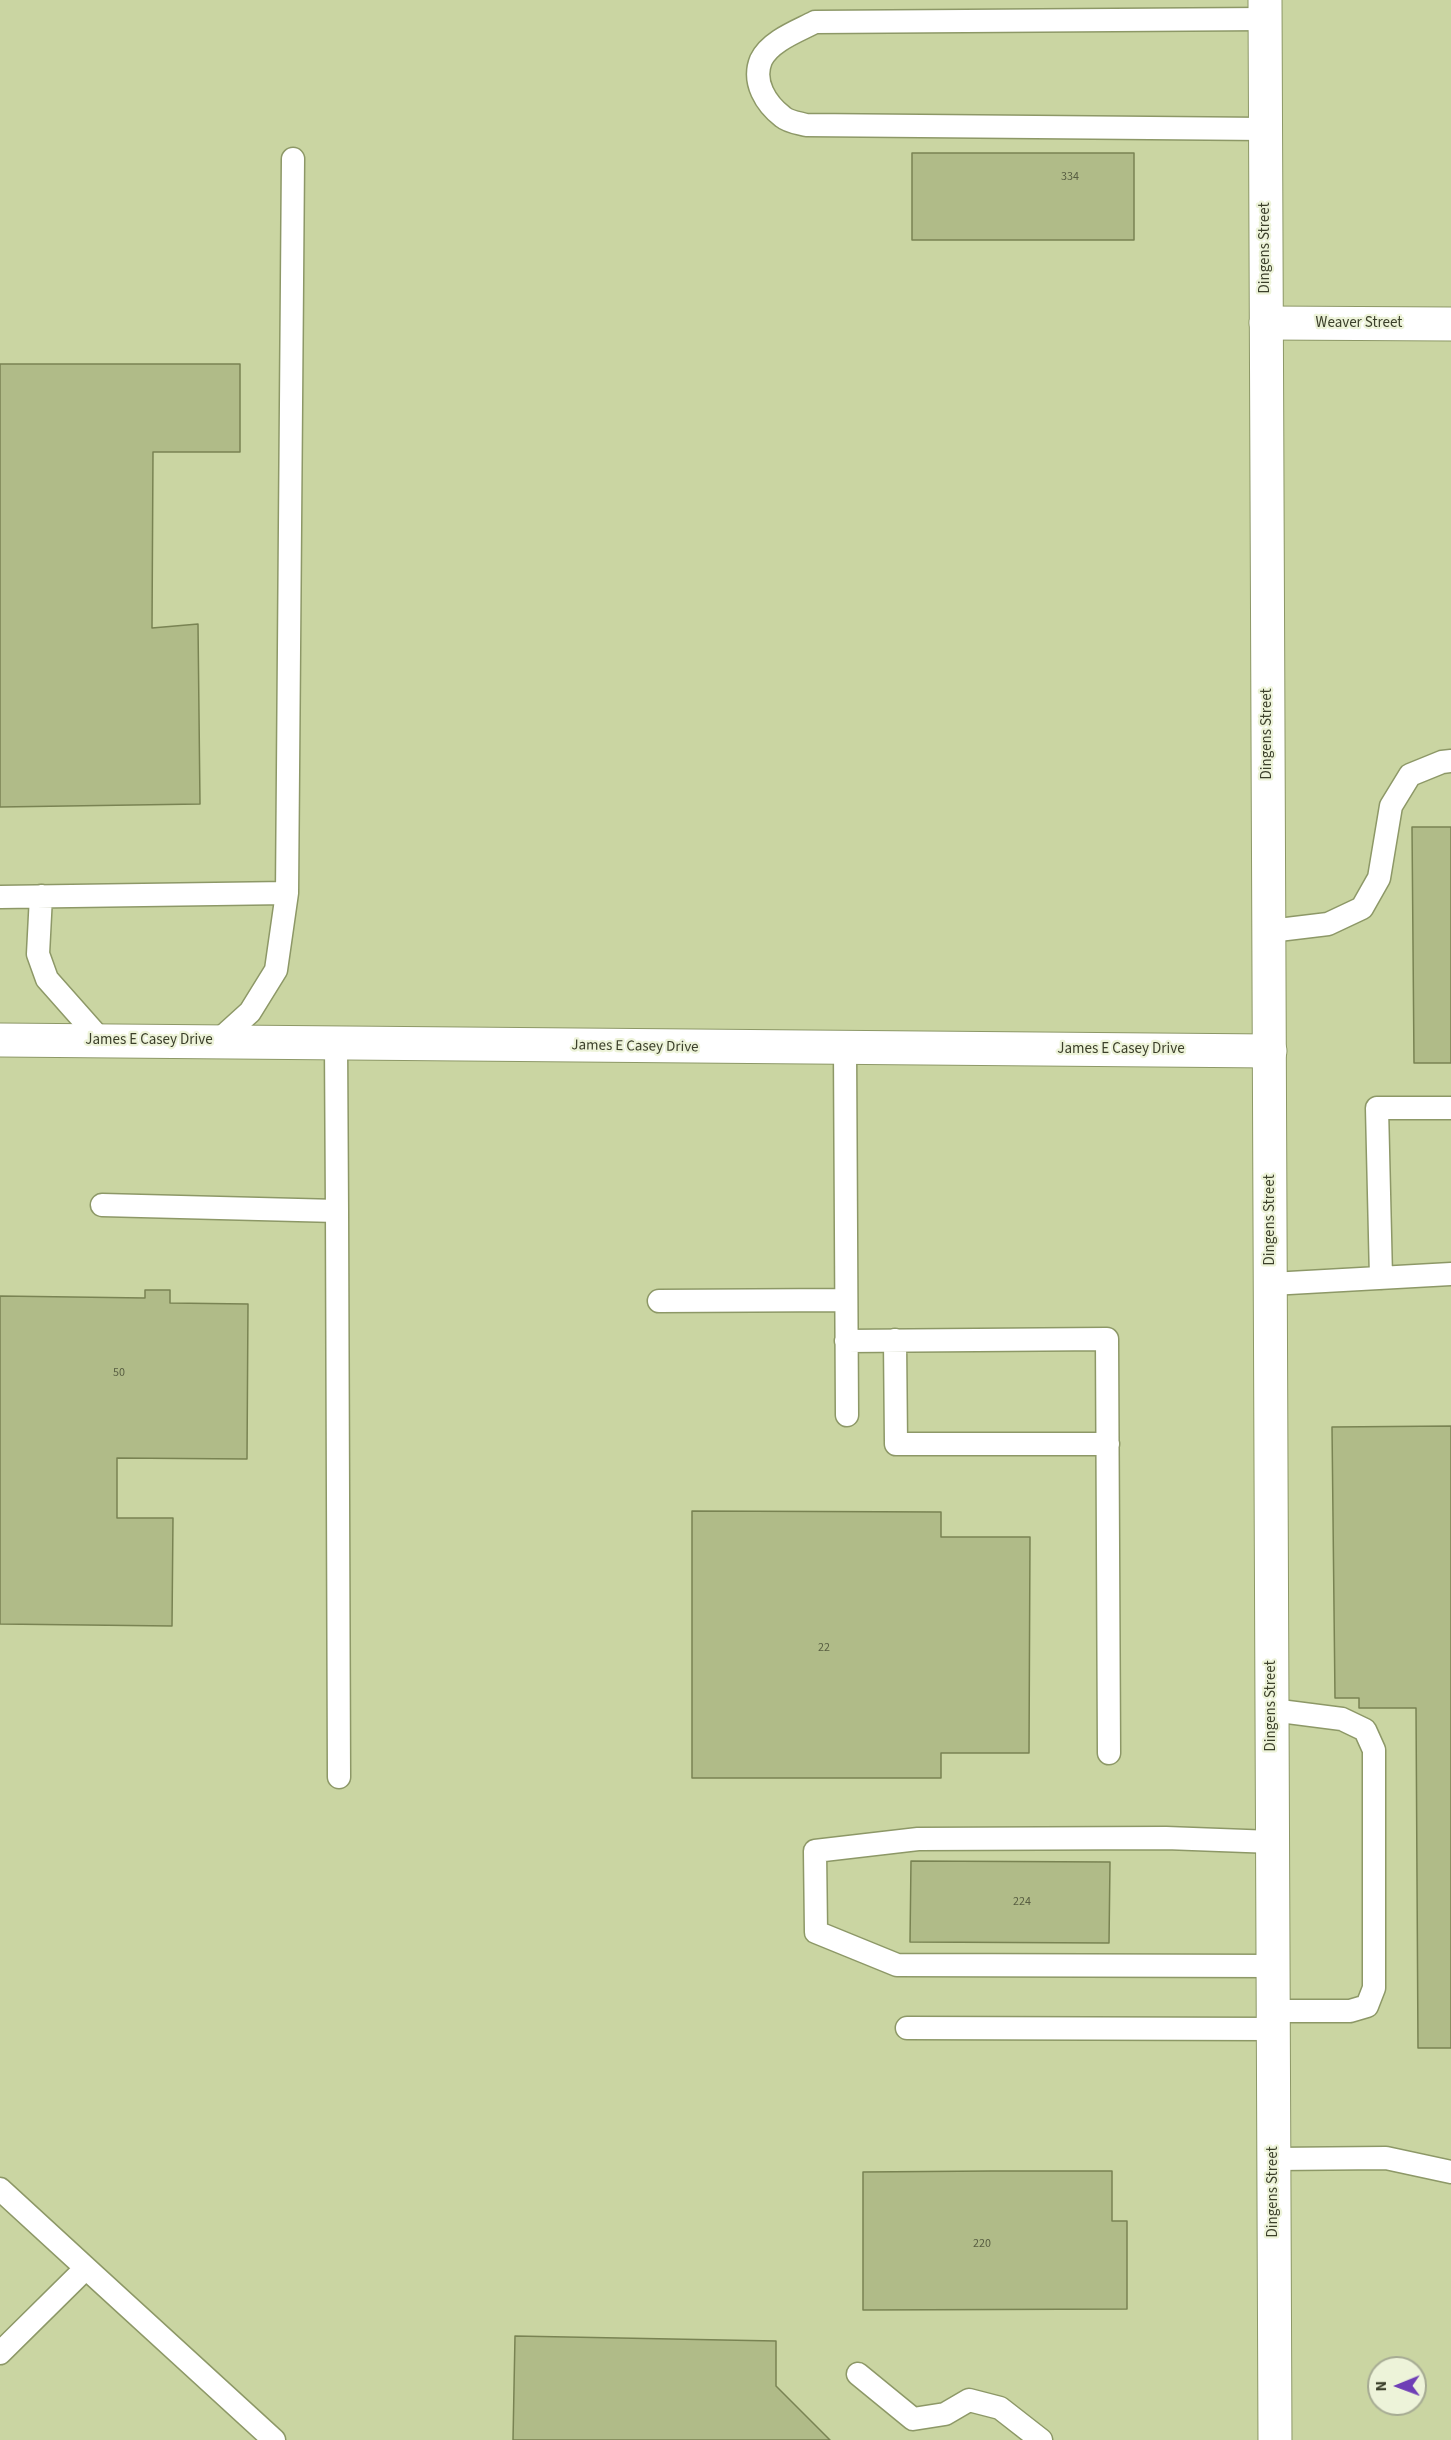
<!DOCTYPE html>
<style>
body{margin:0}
#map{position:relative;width:1451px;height:2440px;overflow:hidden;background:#cad5a2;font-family:"Source Sans 3",sans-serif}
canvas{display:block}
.north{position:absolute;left:1367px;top:2356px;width:60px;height:60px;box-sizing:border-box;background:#edf3d9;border:2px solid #a6ab93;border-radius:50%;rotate:269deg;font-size:16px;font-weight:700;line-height:24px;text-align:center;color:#3b3f2a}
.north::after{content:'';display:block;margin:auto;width:21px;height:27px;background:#6f3fb6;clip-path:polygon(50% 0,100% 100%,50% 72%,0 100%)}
</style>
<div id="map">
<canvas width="1451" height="2440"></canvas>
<div class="north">N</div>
</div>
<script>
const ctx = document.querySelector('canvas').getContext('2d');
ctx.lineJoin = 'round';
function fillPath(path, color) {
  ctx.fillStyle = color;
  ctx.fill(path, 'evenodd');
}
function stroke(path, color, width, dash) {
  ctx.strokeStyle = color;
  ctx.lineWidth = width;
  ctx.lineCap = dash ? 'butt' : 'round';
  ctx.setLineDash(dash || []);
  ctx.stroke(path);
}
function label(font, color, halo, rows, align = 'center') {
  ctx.font = font + ' "Source Sans 3",sans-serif';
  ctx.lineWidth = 4.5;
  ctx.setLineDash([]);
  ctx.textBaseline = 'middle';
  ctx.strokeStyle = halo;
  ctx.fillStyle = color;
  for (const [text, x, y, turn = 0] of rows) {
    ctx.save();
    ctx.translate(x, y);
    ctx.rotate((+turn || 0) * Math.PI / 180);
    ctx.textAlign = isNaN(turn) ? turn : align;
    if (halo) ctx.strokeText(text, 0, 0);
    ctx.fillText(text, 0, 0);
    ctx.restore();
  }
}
const building = new Path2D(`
 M912,153h222v87h-222z
 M0,364h240v88h-87l-1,176 46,-4 2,180 -200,3z
 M1412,827h39v236h-37z
 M145,1290h25v13l78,1 -1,155 -130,-1v60h56l-1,108 -172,-2v-328l145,2z
 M1451,1426v622h-33l-2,-340h-57v-10h-24l-3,-271z
 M692,1511l249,1v25h89l-1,216h-88v25h-249z
 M911,1861l199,1 -1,81 -199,-1z
 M991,2171h121v50h15v88l-264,1v-138z
 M515,2336l261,5v45l54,54h-317z`);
fillPath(building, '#b0bb88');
stroke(building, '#798353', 1.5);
const service = new Path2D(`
 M1265,19l-450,3c-17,9 -45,19 -54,38 -9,22 5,44 22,57 6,5 16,6 23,8l459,4
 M41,896l-3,58 9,25 54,61
 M0,897l287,-4 6,-734
 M1270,931l58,-7 34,-16 17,-30 12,-72 19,-31 32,-13 9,-1
 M218,1041l32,-29 26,-42 11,-77
 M845,1048l2,367
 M102,1205l235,6 -1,-169
 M337,1211l2,566
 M1381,1278l-4,-170h74
 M1271,1284l180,-10
 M659,1301l187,-1
 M895,1340l1,104h212
 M846,1341l261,-2 2,414
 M1272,1710l70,9 23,11 9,20v238l-7,18 -17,5h-76
 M1273,1842l-107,-4 -248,1 -103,12 1,81 81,33 377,1
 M907,2028l366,1
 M1274,2159l112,-1 65,14
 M0,2189l86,79 -86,85
 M86,2268l188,172
 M858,2374l55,45 32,-5 24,-14 31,8 41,32`);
const minor = new Path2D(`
 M1266,323l185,1
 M0,1040l1270,11`);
const tertiary = new Path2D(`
 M1265,0l10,2440`);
stroke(service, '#8d9867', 25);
stroke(minor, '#8d9867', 35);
stroke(tertiary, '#8d9867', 35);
stroke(service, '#fff', 22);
stroke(minor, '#fff', 33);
stroke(tertiary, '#fff', 33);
label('12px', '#585e42', null, [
 ["334",1070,177],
 ["50",119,1373],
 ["22",824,1648],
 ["224",1022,1902],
 ["220",982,2244]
]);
label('15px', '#3b3f2a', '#edf3d9', [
 ["Dingens Street",1266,248,-90],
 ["Weaver Street",1359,324],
 ["Dingens Street",1268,734,-90],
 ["James E Casey Drive",149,1041],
 ["James E Casey Drive",635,1047,1],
 ["James E Casey Drive",1121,1050],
 ["Dingens Street",1271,1220,-90],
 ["Dingens Street",1272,1706,-90],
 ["Dingens Street",1274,2192,-90]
]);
</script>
